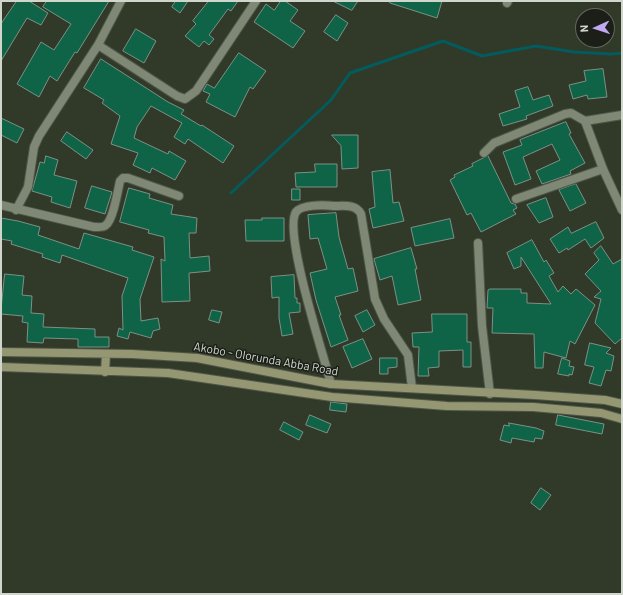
<!DOCTYPE html>
<style>
body{margin:0}
#map{position:relative;width:623px;height:595px;overflow:hidden;background:#313a29;font-family:Barlow,sans-serif}
canvas{display:block}
.frame{position:absolute;inset:0;border:2px solid #d0d6cc;pointer-events:none}
.north{position:absolute;left:575px;top:8px;width:40px;height:40px;box-sizing:border-box;background:#1b1f18;border:1px solid #636860;border-radius:50%;rotate:267deg;font-size:11px;font-weight:700;line-height:16px;text-align:center;color:#d0d6cc}
.north::after{content:'';display:block;margin:auto;width:14px;height:18px;background:#c1a8f3;clip-path:polygon(50% 0,100% 100%,50% 72%,0 100%)}
</style>
<div id="map">
<canvas width="623" height="595"></canvas>
<div class="frame"></div>
<div class="north">N</div>
</div>
<script>
const ctx = document.querySelector('canvas').getContext('2d');
ctx.lineJoin = 'round';
function stroke(path, color, width, dash) {
  ctx.strokeStyle = color;
  ctx.lineWidth = width;
  ctx.lineCap = dash ? 'butt' : 'round';
  ctx.setLineDash(dash || []);
  ctx.stroke(path);
}
function fillPath(path, color) {
  ctx.fillStyle = color;
  ctx.fill(path, 'evenodd');
}
function label(font, color, halo, rows, align = 'center') {
  ctx.font = font + ' Barlow,sans-serif';
  ctx.lineWidth = 3;
  ctx.setLineDash([]);
  ctx.textBaseline = 'middle';
  ctx.strokeStyle = halo;
  ctx.fillStyle = color;
  for (const [text, x, y, turn = 0] of rows) {
    ctx.save();
    ctx.translate(x, y);
    ctx.rotate((+turn || 0) * Math.PI / 180);
    ctx.textAlign = isNaN(turn) ? turn : align;
    if (halo) ctx.strokeText(text, 0, 0);
    ctx.fillText(text, 0, 0);
    ctx.restore();
  }
}
stroke(new Path2D(`
 M231,193l100,-93 19,-27 93,-32 39,15 54,-10 38,6 37,2 11,-1`), '#035b5d', 3);
const building = new Path2D(`
 M17,1h12l19,12 -7,12 -14,-7 -26,43v-37z
 M47,1h62l-32,52 -2,-1 -18,29 -7,-5 -11,21 -22,-13 24,-42 13,8 17,-26 -28,-17z
 M176,1h12l-8,12 -8,-6z
 M209,1h29l-7,10 -3,-2 -19,26 5,4 -5,6 -5,-4 -5,6 -14,-11 11,-12 -3,-3z
 M281,1h4l13,9 -8,11 15,10 -12,17 -39,-26 12,-18 8,6z
 M333,1h25l-6,9z
 M390,1h52l-5,17 -47,-15z
 M336,15l12,8 -11,18 -13,-9z
 M136,29l20,12 -12,22 -21,-12z
 M239,53l27,18 -13,18 -3,-2 -15,30 -29,-15 4,-8 -7,-3 4,-7 7,4z
 M101,59l67,43 16,8 -3,4 20,12 1,-1 32,21 -11,17 -35,-24 -3,5 -11,-7 8,-14 -31,-17 -14,21 -3,11 34,16 1,-3 17,10 -11,19 -23,-12 -2,5 -17,-8 5,-12 -27,-9 9,-28 -18,-13 2,-3 -20,-12z
 M603,69l4,28 -19,2 -1,-4 -14,4 -4,-14 17,-4 -2,-10z
 M528,87l5,13 16,-5 4,11 -27,10 1,3 -24,7 -4,-12 21,-7 -5,-16z
 M1,118l23,11 -7,14 -16,-8z
 M566,122l5,11 -2,1 16,29 -15,8 1,3 -29,10 -6,-13 24,-11 -8,-16 -29,13 8,22 -16,6 -12,-33 19,-7 -2,-5z
 M67,132l26,18 -7,9 -25,-18z
 M332,135h26v33l-16,1 -1,-23z
 M46,156l12,4 -4,15 23,6 -7,27 -19,-6 1,-5 -20,-6 8,-29 4,1z
 M488,156l23,47 4,1 2,4 -4,2 3,4 -35,18 -10,-19 -4,2 -17,-35 5,-3 -1,-2 19,-9 -1,-2z
 M315,164h22v23h-41l-1,-14 20,-1z
 M390,170l3,33 6,-1 5,19 -31,7 -4,-19 6,-2 -3,-35z
 M576,184l10,19 -16,8 -11,-21z
 M92,186l20,6 -7,22 -20,-6z
 M129,188l21,6 -1,4 24,7 -2,9 26,4 -1,15h-7l1,25 19,-2 1,15 -21,2 1,28 -28,1 -1,-43 4,2 -1,-24 -16,-4 1,-3 -29,-8z
 M292,189h8v11h-8z
 M546,198l7,19 -14,6 -12,-18z
 M336,213l3,24 9,32 5,-1 5,23 -23,6 6,18h-2l9,25 -17,7 -15,-47 -6,-27 17,-4 -9,-31 -8,1 -2,-24z
 M1,218l17,3 22,6 -2,8 41,14 5,-16 49,14 -1,3 22,7 -14,42 1,22 17,-3 2,11 -7,2 -2,7 -21,-6 -2,7 -11,-3 2,-8 4,2 -1,-34 6,-18 -66,-23 -2,8 -18,-6 1,-3 -32,-10 1,-3 -11,-2z
 M262,218h22v23h-38l-1,-21h17z
 M450,219l4,19 -39,8 -4,-18z
 M596,222l8,16 -13,10 -6,-9 -17,11 -1,-2 -8,5 -9,-14 18,-12 3,6z
 M532,240l12,22 2,-2 8,13 -5,3 9,16 5,-6 8,8 5,-5 19,16 -20,39 -5,-3 -4,17 -22,-6 -1,16h-8l-1,-34 -42,-1 1,-25h-6l1,-18 2,-1h31v4h6v10l24,1 -30,-47v9l-7,3 -7,-16z
 M601,246l12,18 9,-5v79l-7,6 -20,-21 6,-24 -7,-2 7,-6 -16,-17 14,-14 -5,-7z
 M411,248l6,21h-2l6,31 -23,5 -6,-29 -12,4 -6,-21z
 M5,274l19,2 -2,19 10,1 -1,17 13,1 -1,13 52,2v8h14v10h-31v-8l-34,-1 -1,5 -16,-1 1,-19 -6,-1 1,-6 -22,-2z
 M294,275l1,23h2v5h3v9l-11,1 4,21 -11,2 -3,-18v-21l-7,1 -1,-21z
 M212,310l10,2 -3,11 -10,-3z
 M367,310l8,15 -12,7 -8,-16z
 M432,314h35v28h4v25h-8v-17l-24,1v16l-11,1 1,8h-11l1,-29h-6l-1,-14 20,-1z
 M363,339l9,20 -20,9 -9,-21z
 M590,343l21,5 -5,5 8,3 -3,15 -5,-1 -5,16 -12,-3 5,-16 -9,-2z
 M380,358h17v9l-9,1v6h-8z
 M562,358l8,3 -1,5 5,1 -2,8 -3,-1v2l-11,-2z
 M331,402l16,2 -1,8 -16,-2z
 M310,415l21,9 -4,9 -21,-8z
 M558,415l46,9 -2,10 -46,-9z
 M284,422l19,10 -4,8 -19,-10z
 M509,423l27,5 8,3 -2,8 -7,-1 -1,4 -22,-4 -1,5 -11,-3 4,-15 5,1z
 M541,488l10,7 -11,15 -9,-7z`);
fillPath(building, '#0f6447');
stroke(building, '#7b9186', 1);
const minor = new Path2D(`
 M507,3l1,-2
 M98,45l79,51 8,3 11,-8 60,-90
 M585,121l37,-6
 M484,153l10,-10 71,-29 6,-1 14,8 18,48 19,41
 M516,199l87,-30
 M1,205l93,22c4,0 9,1 12,-2 7,-5 12,-35 14,-44l3,-3h5l51,18
 M16,210l12,-23 6,-40 5,-11 59,-91 23,-44
 M478,243l4,83 8,68
 M331,384c-7,-28 -48,-152 -35,-172 6,-8 29,-7 38,-6 10,0 22,-2 27,8l14,85 9,20 24,36 4,33`);
const secondary = new Path2D(`
 M1,352l131,2 65,4 134,26 204,11 70,5 17,4
 M1,367l167,6 164,24 115,9 86,1 68,6 21,6
 M105,372l1,-18`);
stroke(minor, '#505749', 10);
stroke(secondary, '#505749', 10);
stroke(minor, '#7e8875', 8);
stroke(secondary, '#959773', 8);
label('12px', '#d0d6cc', '#1b1f18', [
 ["Akobo - Olorunda Abba Road",266,359,10]
]);
</script>
